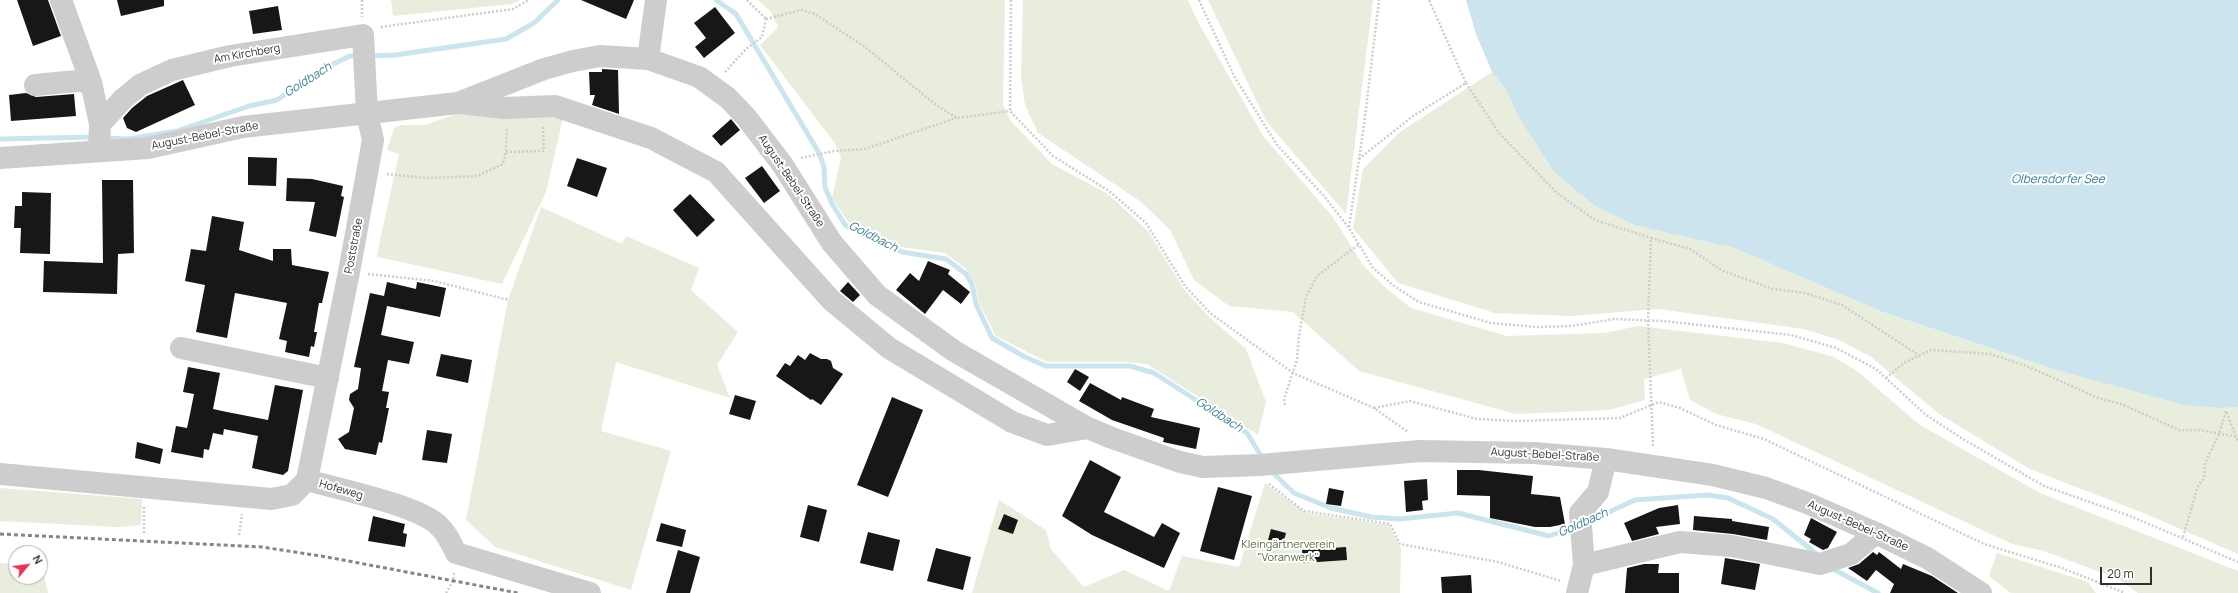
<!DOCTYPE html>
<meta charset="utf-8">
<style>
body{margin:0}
#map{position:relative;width:2238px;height:593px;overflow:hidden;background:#fff;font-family:Manrope,sans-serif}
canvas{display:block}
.north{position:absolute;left:8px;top:545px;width:40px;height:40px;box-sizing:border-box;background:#fff;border:1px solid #acacac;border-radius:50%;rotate:61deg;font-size:11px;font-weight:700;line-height:16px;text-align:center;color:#303030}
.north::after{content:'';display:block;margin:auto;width:14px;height:18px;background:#e63458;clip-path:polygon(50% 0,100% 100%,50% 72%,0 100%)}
.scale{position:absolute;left:2100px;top:567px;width:52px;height:18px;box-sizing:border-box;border:2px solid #303030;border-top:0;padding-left:5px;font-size:12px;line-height:14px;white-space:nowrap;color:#303030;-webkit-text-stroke:3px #fff;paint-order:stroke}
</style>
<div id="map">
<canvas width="2238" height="593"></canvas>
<div class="north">N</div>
<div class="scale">20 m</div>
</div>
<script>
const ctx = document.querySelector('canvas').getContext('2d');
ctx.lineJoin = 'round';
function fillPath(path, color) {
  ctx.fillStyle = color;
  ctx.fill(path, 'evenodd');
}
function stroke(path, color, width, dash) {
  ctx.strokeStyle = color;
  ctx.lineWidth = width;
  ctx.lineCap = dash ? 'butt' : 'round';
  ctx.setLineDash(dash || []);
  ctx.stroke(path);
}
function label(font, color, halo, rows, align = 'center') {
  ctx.font = font + ' Manrope,sans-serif';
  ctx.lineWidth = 4;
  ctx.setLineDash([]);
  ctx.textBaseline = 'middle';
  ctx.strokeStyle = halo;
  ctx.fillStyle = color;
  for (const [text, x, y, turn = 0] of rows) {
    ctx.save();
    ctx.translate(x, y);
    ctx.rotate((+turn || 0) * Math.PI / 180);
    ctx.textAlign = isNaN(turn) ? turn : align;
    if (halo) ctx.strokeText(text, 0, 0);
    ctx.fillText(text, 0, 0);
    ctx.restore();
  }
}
fillPath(new Path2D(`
 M391,0h130l-9,4 -119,12z
 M758,0h247l-2,105 8,16 41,43 56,30 40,37 35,57 26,29 37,32 20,53 -8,33 -111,-71 -21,-2h-79l-51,-26 -17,-33 -4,-20 -10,-15 -20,-15 -44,-6 -53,-25 -16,-24 9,-41 -7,-15 -74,-97 18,-18 -7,-15z
 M1023,0h165l10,22 65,114 69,80 31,49 23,23 25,20 96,28 97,-3 34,-7 145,17 51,14 23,14 63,54 120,68 198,78v22h-100l-20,-14 -74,-28 -32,-7 -256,-120 -40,-10 -26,-14 -9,-31 -37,10 1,21 -36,10 -93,4 -157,-43 -66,-59 -64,-6 -35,-26 -24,-50 -30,-29 -102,-68 -13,-28 -4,-29z
 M1208,0h165l-27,214 -80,-93z
 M1492,72l14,18 13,28 36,55 40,33 39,19 100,23 149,64 171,57 170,39 14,-1v147l-92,-40 -116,-45 -91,-55 -68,-57 -32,-17 -35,-11 -146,-20 -88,7 -75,-3 -97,-30 -45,-55 10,-59 37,-37z
 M468,110l96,4 -18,78 -44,92 -124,-27 -1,-3 22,-100 -12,-4 7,-22 7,-3h24z
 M541,207l81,37 4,-8 73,32 -8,22 47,42 -21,33 13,33 -114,-36 -15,69 70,20 -40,139 -136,-43 -29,-27 42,-220z
 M1265,483l41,30 83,12 12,24 -1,44h-428l27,-93 47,30 5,19 33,38 40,-17 45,21 13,-35 57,11z
 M0,488l142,11 -1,26 -23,2 -118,-6z
 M1997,553l91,29 8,11h-85l-22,-17z
 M0,563l16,1v13h24v-11h2l6,27h-48z`), '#e8edde');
fillPath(new Path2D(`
 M1466,0h772v407l-14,1 -40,-3 -130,-36 -171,-57 -149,-64 -100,-23 -39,-19 -40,-33 -36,-55 -13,-28 -14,-18 -16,-38z`), '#cbe4ed');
stroke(new Path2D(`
 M716,0l20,14 83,139 5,14 1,20 7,17 14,22 56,26 44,7 20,15 6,10 4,20 16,34 33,19 21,9h84l24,7 93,60 16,26
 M369,56l26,-1 111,-16 28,-16 24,-23
 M105,138l23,1 49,-8 72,-25 28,-6 43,-30 30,-14h9
 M0,139l95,-2
 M1270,470l24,23 37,15 40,9 28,2 59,-6 91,23 27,-9
 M1585,523l50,-23 72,-5 21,3 45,21 46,37
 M1829,567l49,26`), '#cbe4ed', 5);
fillPath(new Path2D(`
 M17,0h31l13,36 -28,10z
 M117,0h47v6l-43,10z
 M581,0h53l-8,19z
 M278,6l4,24 -29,4 -4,-23z
 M715,7l20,26 -31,25 -9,-11 11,-9 -12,-15z
 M602,69l16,1 1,44 -27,-9 3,-10h-5l-1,-23h13z
 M183,80l12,25 -59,27 -9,-4 -4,-10 9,-10 15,-12z
 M26,93l10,4 38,-3 2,22 -65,5 -2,-26z
 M731,119l9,11 -19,16 -9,-10z
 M248,157l29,1 -1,28 -28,-1z
 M577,158l30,10 -10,29 -30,-11z
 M762,166l18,25 -16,12 -19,-25z
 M287,178l25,1 31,7 -2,10 3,1 -8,40 -27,-6 6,-29 -29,-1z
 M102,180h31l1,73 -16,1 -1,40 -74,-2 1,-31 59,2z
 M22,192l29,1 -1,61 -30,-1 1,-25h-7l1,-22h7z
 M690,194l25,26 -18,17 -24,-27z
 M212,216l32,6 -5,28 34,11v-12h18l1,16 37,7 -7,31h-3l-5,29h3l-3,15 -3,-1 -2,11 -24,-5 2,-11 -8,-2 8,-36 -52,-10 -8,45 -31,-6 9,-47 -20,-4 6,-32 15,2z
 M928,261l22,9 -2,4 22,18 -9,12 -18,-14 -18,24 -29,-24 14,-17 9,8z
 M387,282l29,7 1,-7 29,6 -6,29 -53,-11 -6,29 33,7 -5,22 -21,-4 -6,31 7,1 -3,16h3l-7,35 -3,-1 -3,13 -31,-6 -7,-10 11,-7 5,-24 -5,-8 1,-6 8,-5 3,-21 -7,-1 16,-74 14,3z
 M848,282l12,13 -7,7 -13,-11z
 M810,353l11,6h6l4,2 2,7 10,6 -22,31 -9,-6 -1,1 -35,-24 9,-13 5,3 8,-11 7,5z
 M441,354l31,6 -4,23 -32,-7z
 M188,367l32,6 -7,36 14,3 41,8 7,-35 28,5 -15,81 -5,4 -31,-7 6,-32 -34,-7 -1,6 -10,-2 -4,17 -5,-1 -1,9 -32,-6 5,-26 11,2 3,-14 4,-20 -11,-2z
 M1075,369l14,8 -9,14 -13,-9z
 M1090,383l31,17 1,-3 32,12 -3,8 49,11 -4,21 -33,-7 1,-4 -52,-18 -33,-19z
 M735,395l21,6 -6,19 -21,-6z
 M892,397l31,13 -35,87 -31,-12z
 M427,430l25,4 -5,29 -25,-3z
 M137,442l26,7 -3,15 -25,-6z
 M1090,460l31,17 -17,35 50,25 8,-14 18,10 -16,35 -72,-33 -30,-19z
 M1457,470h22l54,6 -2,18 29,3 5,27 -15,3h-15l-45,-9v-22l-33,-1z
 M1427,479l1,21 -6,1 1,9 -17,2 -2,-31z
 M1218,487l34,9 -18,64 -34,-9z
 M1329,488l15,3 -3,15 -15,-2z
 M808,505l19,5 -8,32 -19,-5z
 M1678,505l2,19 -24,3 3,7 -27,7 -8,-18 35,-15z
 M1004,514l14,6 -5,14 -15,-5z
 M373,516l32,8 -2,9 4,1 -2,13 -37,-6z
 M1694,516l38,3v2l37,6 -2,13 -34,-6 -40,-4z
 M1811,518l26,14 -9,16 -5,2 -14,-8 2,-3 -7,-4z
 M661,523l25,7 -4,17 -26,-6z
 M1271,529l15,4 -4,15 -15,-4z
 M868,532l32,8 -7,31 -33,-8z
 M1346,547l1,13 -44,3 -1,-13z
 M936,548l35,9 -8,33 -36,-9z
 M678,550l22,7 -10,36h-24z
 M1873,552l4,3 2,-3 22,17 2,-5 29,12 26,17h-68l4,-9 -18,-14 -9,11 -19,-13 11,-4z
 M1725,558l35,6 -5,26 -34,-6z
 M1644,564h15l-1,9h21v20h-54l2,-25z
 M1471,575l1,18h-30l-1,-16z`), '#171717');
stroke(new Path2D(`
 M362,0v17
 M747,0l19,19
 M1011,0l-1,111 43,45 56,35 37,32 39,63 25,27 83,60 81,35 34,24
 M1199,0l35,76 43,69 47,51 25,32 24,40 21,18 25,16 72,21 46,4 34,-1 44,-7 48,2 128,14 45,13 40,21 50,46 37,24 81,47 86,30 108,46
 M766,19l35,-9 14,4 50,33 71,58 21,13 53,-7
 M381,27l132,-18 16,-9
 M725,72l21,-23 16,-12 4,-18
 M1466,83l33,50 58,60 38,27 56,18
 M506,152l38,-1 -1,-24h-1
 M801,158l33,-7 31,-2 91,-31
 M1359,159l54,-43 53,-33 -37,-83
 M387,174l40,4 50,-2 26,-12 3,-12 1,-24
 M1349,227l15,-102 15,-125
 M368,274l66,7 75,19
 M1886,378l18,-15 27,-13 60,4 38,13 69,31 23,6 58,26h21l38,7
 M1285,405l-1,-6 13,-39 2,-24 7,-39 11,-21 41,-31
 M1374,408l36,-7 67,18 39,2 104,-3 39,-16 21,6 36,17 48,14 220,105 78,24 63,25
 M1653,446l-5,-126 3,-82 39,11 33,22 50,18 32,4 37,12 78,51
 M1269,484l35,27 86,13 10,20 98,18 63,19
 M144,533v-26
 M239,535l3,-21
 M2183,537l15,-51 6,-8 1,-15 14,-29 7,-23 12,31
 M446,593l7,-12 1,-9`), '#cdcdcd', 2.5, [2, 2]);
stroke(new Path2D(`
 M61,0l30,82 9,42
 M648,59l8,-59
 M35,85l42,-4 14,1
 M460,103l44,5 51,-2 96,32 65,34 115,128 58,48 123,74 35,13 41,-7
 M99,151l1,-27 23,-25 17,-14 32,-15 58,-14 133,-21 4,79 6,26 -24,132 -42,208
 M0,158l148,-10 95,-21 215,-24 86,-34 29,-8 27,-5 48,3 51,18 29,21 18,19 36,47 50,79 45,52 77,56 134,77 24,10 68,24 23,5 57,-2 160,-14 114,2 72,6 107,16 53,13 41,15 69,30 51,25 54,35
 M181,348l147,30
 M0,474l271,25 21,-4 15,-15
 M307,480c31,9 110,25 131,45 9,8 13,18 18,28l134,40
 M1584,565l96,-23 52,4 88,18 31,-10 25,-21
 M1577,593l7,-28 -4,-52 18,-21 8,-33`), '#cdcdcd', 22);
stroke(new Path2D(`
 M0,534l262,13 65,10 191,36`), '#858585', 3, [4, 3]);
label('11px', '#303030', '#fff', [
 ["Am Kirchberg",247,54,-10],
 ["August-Bebel-Straße",205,136,-11],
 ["August-Bebel-Straße",791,181,56],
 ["Poststraße",354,246,-79],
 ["August-Bebel-Straße",1545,455,3],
 ["Hofeweg",341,490,16],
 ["August-Bebel-Straße",1858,526,24]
]);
label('11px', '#596d3d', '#fff', [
 ["Kleingärtnerverein",1288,545],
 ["\"Voranwerk\"",1288,558]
]);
label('italic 12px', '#3d7d93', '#fff', [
 ["Goldbach",308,80,-32],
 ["Olbersdorfer See",2058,180],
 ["Goldbach",873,237,27],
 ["Goldbach",1219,415,33],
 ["Goldbach",1583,523,-24]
]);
</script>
